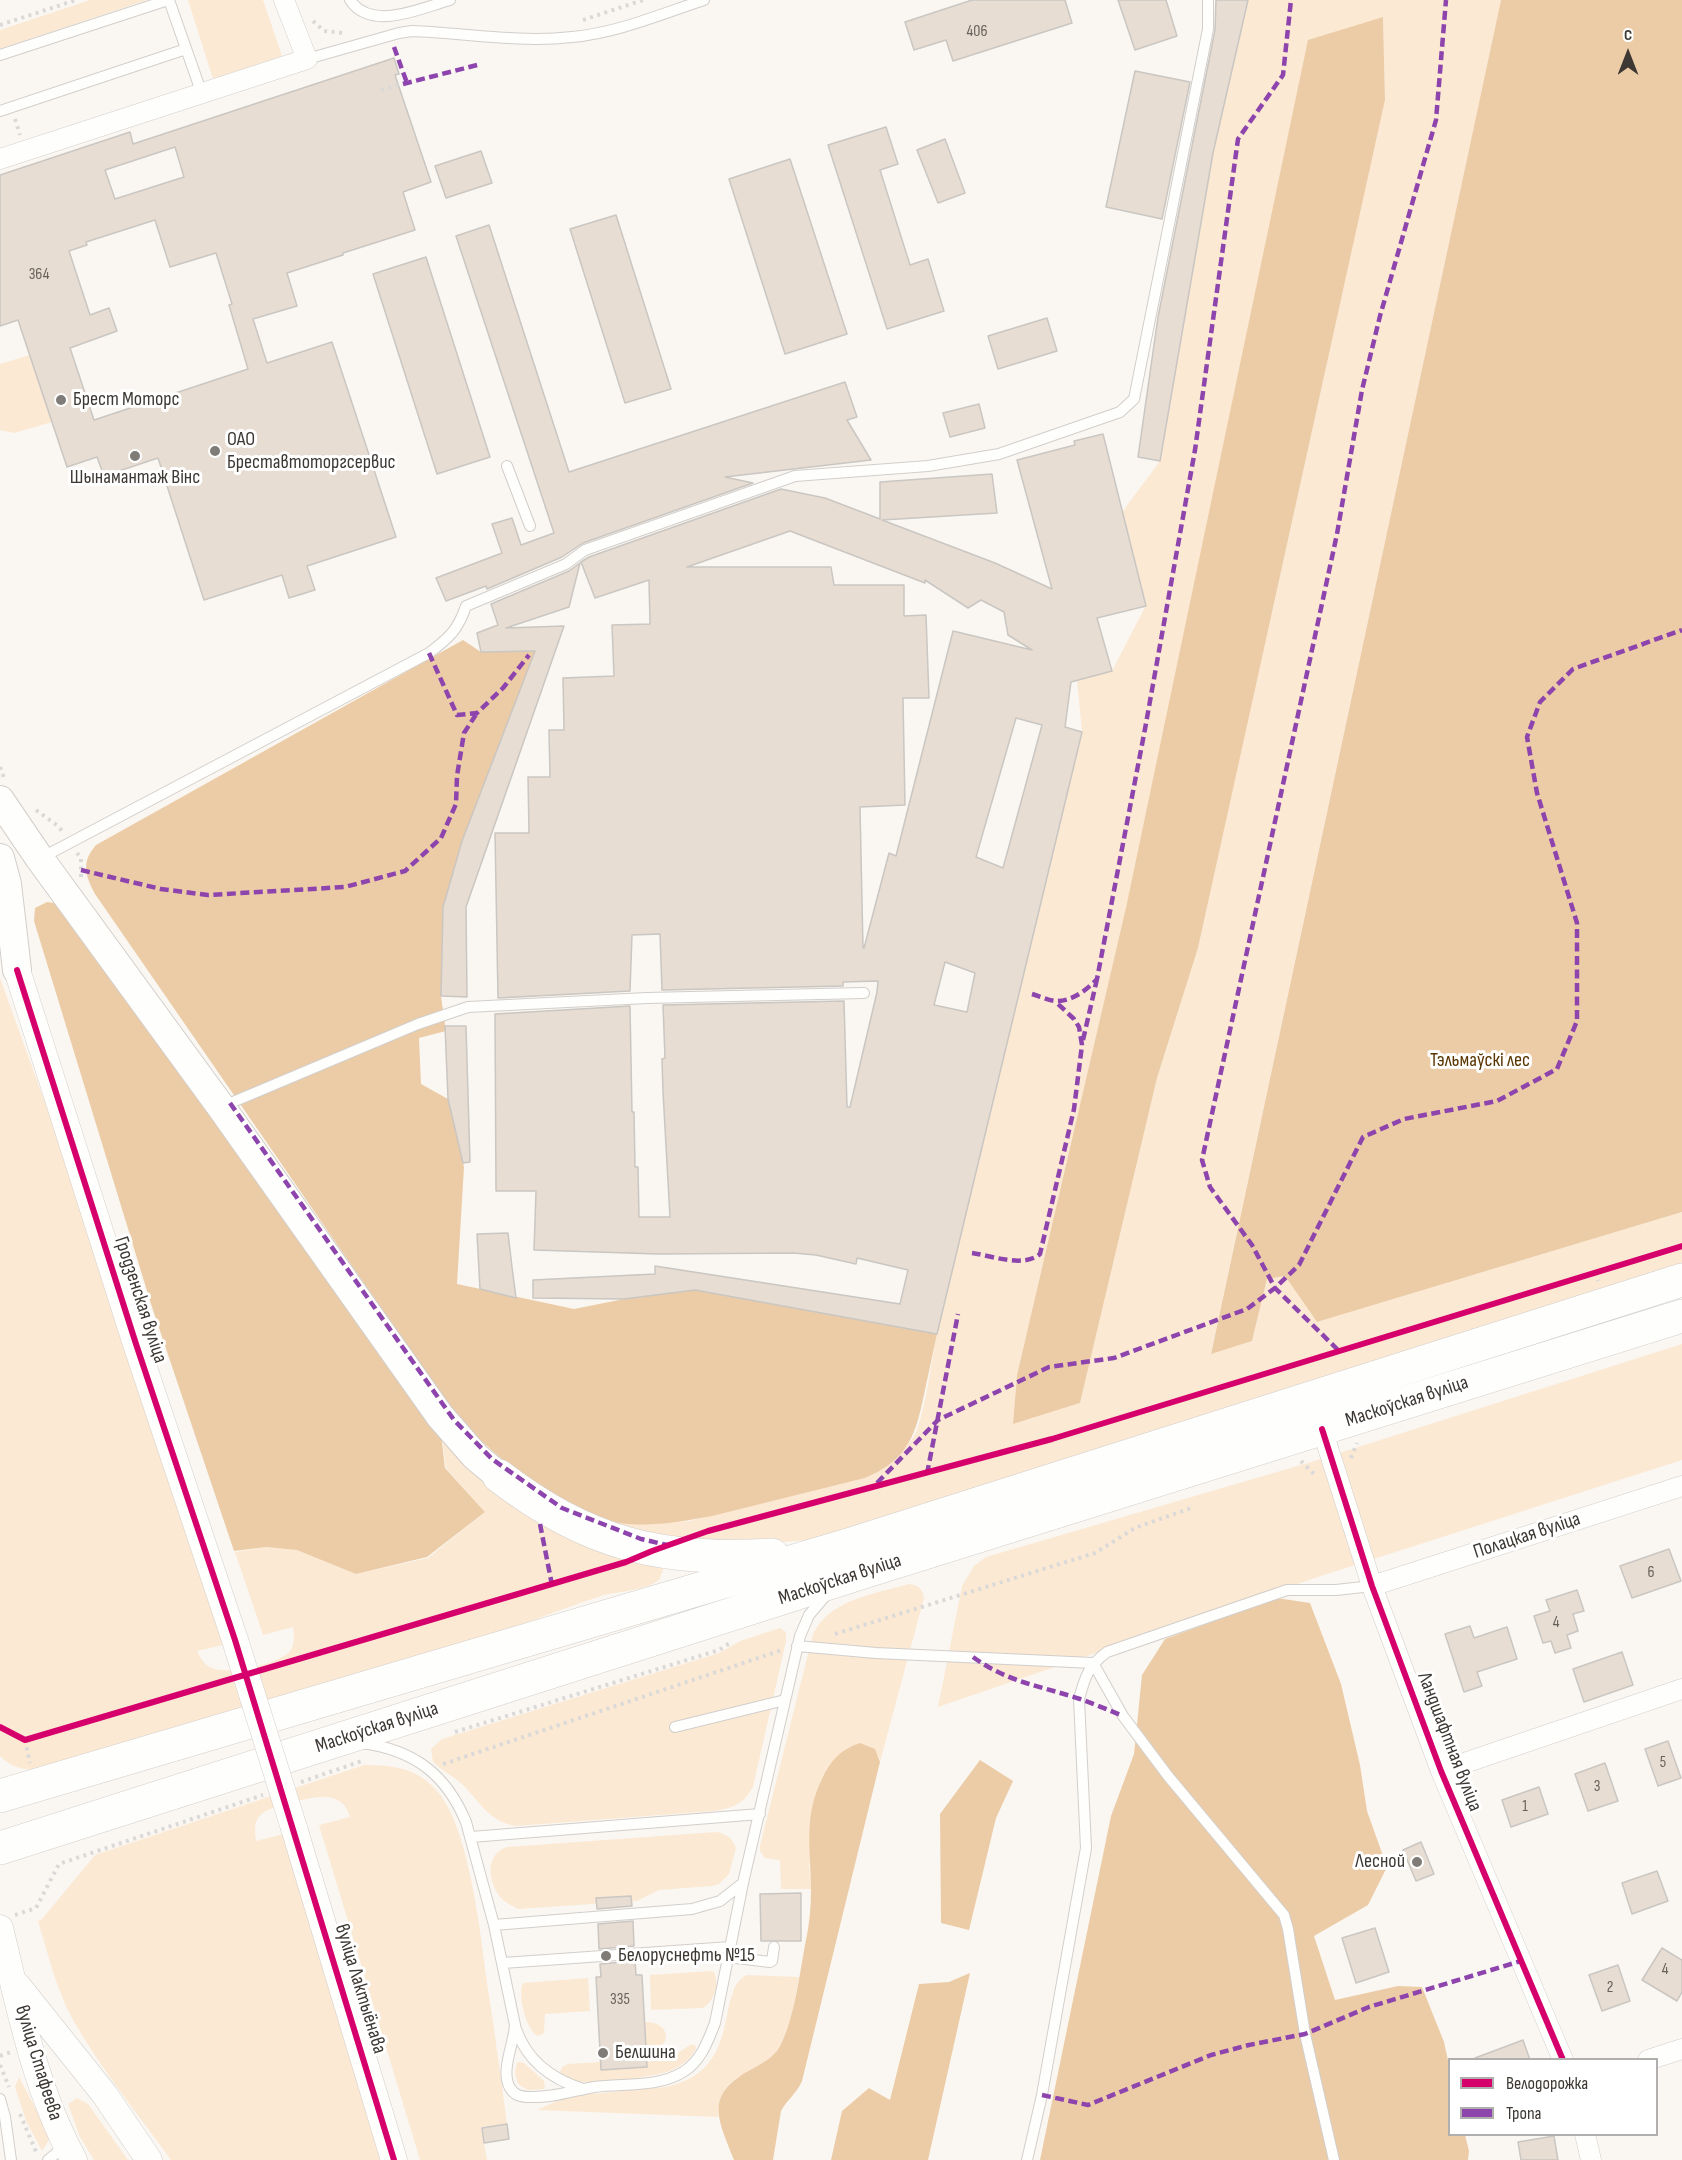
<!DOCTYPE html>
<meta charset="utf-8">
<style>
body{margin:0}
#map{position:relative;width:1682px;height:2160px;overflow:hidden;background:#faf7f2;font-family:"Sofia Sans Condensed",sans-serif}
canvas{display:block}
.legend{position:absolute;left:1448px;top:2058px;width:210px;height:78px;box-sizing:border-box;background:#fff;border:2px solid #b1afad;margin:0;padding:8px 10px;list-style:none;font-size:18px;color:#3d3833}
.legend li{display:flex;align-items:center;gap:12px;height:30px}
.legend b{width:30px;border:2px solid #b1afad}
.north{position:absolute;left:1598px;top:24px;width:60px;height:60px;-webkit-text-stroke:4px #fff;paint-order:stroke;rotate:0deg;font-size:16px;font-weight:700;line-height:24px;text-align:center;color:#3d3833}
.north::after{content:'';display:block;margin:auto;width:21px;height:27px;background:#3d3833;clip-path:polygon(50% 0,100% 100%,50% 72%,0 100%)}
</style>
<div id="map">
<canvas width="1682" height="2160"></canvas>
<ul class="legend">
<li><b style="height:8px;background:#d6006c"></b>Велодорожка</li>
<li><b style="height:8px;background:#8e44ad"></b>Тропа</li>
</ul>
<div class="north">С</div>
</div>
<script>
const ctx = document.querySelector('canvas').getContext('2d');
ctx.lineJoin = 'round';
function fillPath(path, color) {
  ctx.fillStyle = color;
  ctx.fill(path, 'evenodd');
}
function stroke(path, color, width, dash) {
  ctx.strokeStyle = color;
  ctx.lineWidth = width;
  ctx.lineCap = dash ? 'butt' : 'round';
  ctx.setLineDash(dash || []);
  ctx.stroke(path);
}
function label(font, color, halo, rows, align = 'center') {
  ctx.font = font + ' "Sofia Sans Condensed",sans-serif';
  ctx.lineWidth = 6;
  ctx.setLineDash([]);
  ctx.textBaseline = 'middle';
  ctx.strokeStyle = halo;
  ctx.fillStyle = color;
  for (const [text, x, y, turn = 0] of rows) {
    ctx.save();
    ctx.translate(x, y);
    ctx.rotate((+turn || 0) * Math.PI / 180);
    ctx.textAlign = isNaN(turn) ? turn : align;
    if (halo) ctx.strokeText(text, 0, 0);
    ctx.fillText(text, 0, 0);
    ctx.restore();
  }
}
fillPath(new Path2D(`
 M90,0h57l-147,49v-19z
 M188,0h75l19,56 -69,23z
 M1248,0h253l-290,1353 41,-12 15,-62 18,-3 32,46 365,-110v56l-865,271 -64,6 -98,-9 -56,-18c30,6 59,6 90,3l176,-43c20,-9 46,-30 53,-51 9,-29 13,-63 19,-93l145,-602 -5,-51 35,-10 33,-64 -23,-95 38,-51 53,-308zM1383,17l2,83 -187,848 -41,130 -77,325 -67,21 4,-49 110,-472z
 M30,355l22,67 -38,11 -14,-3v-66z
 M0,978l109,302 118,364 -30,7c4,7 7,14 15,17 16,7 69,-4 79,-18 4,-7 3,-15 2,-23l-30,8 -28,-83 30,-5 34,3 57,24 72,-16 57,-46 -39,-44 -5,-34 221,133 1,4 -4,9c-15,11 -40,11 -58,16 -46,15 -91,33 -136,51l-427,123c-15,0 -28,-3 -38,-14z
 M1682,1344v116l-361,116 -383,131 24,-121 12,-20 12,-9 325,-95z
 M909,1584c9,1 14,5 15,14l-44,164 -1,-6 -70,108 2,25h-30l-1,-29 -15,-2 -5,-7v-5l53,-212c17,-35 62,-40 96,-50z
 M780,1628l6,4v9l-33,146c-9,17 -22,22 -40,24l-197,15c-27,-4 -35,-23 -52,-40 -10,-10 -22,-15 -31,-24l-2,-13 11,-10 277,-86 21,-12z
 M364,1765c29,0 54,3 74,27 32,38 43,146 50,197 7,45 13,90 19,135l-26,3 6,33h-67l-101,-335 31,-8c-8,-30 -41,-19 -63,-13 -9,2 -23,5 -29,14 -4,6 -3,15 -2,23l36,-9 54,212 34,116h-209c-33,-46 -70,-91 -98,-140 -17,-31 -25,-66 -35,-99l4,-2 53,-64z
 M716,1832c11,2 16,6 20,16l-7,26 -10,10 -7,2 -53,4 -22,11 -119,8c-5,-3 -12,-6 -16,-10 -14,-15 -18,-45 5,-52z
 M711,1971l3,1c6,11 0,30 -11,36l-52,2 -1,-35z
 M747,1975l52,2c-5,24 -7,55 -23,75 -20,26 -57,17 -58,65l-181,-7 22,-10 22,-5 84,-8c80,-15 49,-98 82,-112z
 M588,1978l2,33 -45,3 -1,19 -6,3c-12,-5 -21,-43 -15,-53z
 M644,2022c28,-1 30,27 2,29z
 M690,2045h5l1,4c-6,10 -13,16 -24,21 -15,7 -80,15 -96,11 -7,-2 -12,-4 -16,-9l2,-5 6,-3 33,-2v8l45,-3v-5l26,-5z
 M517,2062l7,1 20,18 1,8 -17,1 -10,-6 -3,-11z
 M19,2077l26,49 4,14 -7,11 -16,-30 -11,-34z
 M77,2098l11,6 40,56h-34l-14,-23 -12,-33z`), '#fbe9d4');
fillPath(new Path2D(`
 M1501,0h181v1212l-365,110 -32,-46 -18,3 -15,62 -41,13z
 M1383,17l2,83 -187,848 -41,130 -77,325 -67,21 4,-49 110,-472 181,-863z
 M463,640l18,12 54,-1 -73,190 -19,66 -2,89 5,35 -27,7 2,46 27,15 16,68 -7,117 117,25 50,-10 71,-9 242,44c-4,19 -8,37 -12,56 -9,43 -15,69 -60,88l-153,38c-36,7 -78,14 -114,2 -21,-7 -39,-19 -57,-31 -36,-23 -66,-49 -93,-82l-353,-511c-10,-19 -14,-32 1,-49z
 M47,902l7,1 6,4 381,528 4,33 40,44 -58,45 -71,17 -59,-24 -31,-3 -32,4 -83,-247 -117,-383 1,-13z
 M1277,1598l33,5 31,81 19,81 7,46 20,56 -19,38 -54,31 21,64 63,-14 24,1 22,55 5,23 1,69 15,1 4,16 -1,9h-428l71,-344 23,-62 8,-79 23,-36z
 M860,1743l15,6 5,13 -78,319c-5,12 -15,19 -21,30l-8,49h-39c-16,-42 -31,-65 18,-91 13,-7 24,-13 30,-27 12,-24 18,-70 23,-97 4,-18 6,-36 6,-54 0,-42 -8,-73 11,-112 8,-18 19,-30 38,-36z
 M980,1760l33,21 -17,37 -27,112 -28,-7 -1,-109z
 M970,1973l-42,187h-97l11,-49 27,-23 21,12 29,-116 30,-2z`), '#eccca6');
const building = new Path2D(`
 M972,0h93l7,23 -119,38 -7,-21 -32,10 -9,-28z
 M1118,0h48l11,36 -42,14z
 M1216,0h32l-35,153 -53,308 -22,-4 20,-140 57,-287z
 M394,58l5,16 -4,1 36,107 -28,10 12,38 -72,23v2l-56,18 10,33 -44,13 14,44 65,-21 64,195 -89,29 8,24 -26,8 -7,-23 -78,25 -46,-142 -54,18 -7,-19 -30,10 -49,-147 -18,6v-151l130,-43 3,12zM175,147l9,30 -69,22 -10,-29zM155,220l15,47 46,-14 16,51 -3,1 19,64 -154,51 -24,-72 47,-17 -8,-23 -19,7 -21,-64 18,-6 -1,-3z
 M1135,71l55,11 -28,137 -56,-12z
 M886,127l12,37 -18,6 30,95 18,-6 16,52 -57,18 -59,-184z
 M945,139l20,54 -27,10 -21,-53z
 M481,151l11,32 -46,15 -11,-32z
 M790,159l57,175 -62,20 -56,-175z
 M616,215l55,174 -46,14 -55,-174z
 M489,225l80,247 276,-90 12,35 -10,3 24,40 -146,17 28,6 -170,60 -21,14 -75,32 -1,-3 -40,15 -10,-23 66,-25 -10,-29 20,-6 9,27 33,-12 -98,-297z
 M426,257l64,200 -53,17 -64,-200z
 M1047,318l10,33 -59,18 -10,-33z
 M979,404l6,24 -35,9 -7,-24z
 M1103,434l43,172 -49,12 15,53 -41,11 -6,45 17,5 -145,602 -242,-44 -71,9 -91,-1v-18l122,-6v-8l245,38 8,-34 -51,-12 -1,6 -40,-9 -23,-2 -135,1 -124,-4 2,-59h-40l-1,-177 135,-8 2,106h2l1,55h3l1,50h31l-7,-125 -1,-33 3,-1 -2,-53 181,-4 3,106h3l27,-115 1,-11 -35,1v4l-181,4 -2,-56 -28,1 -2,56 -132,7 -3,-165h34l-1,-56h22l-1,-47h15l-1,-52 51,-2 -2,-51 38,-1 -1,-44 -54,18 -14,-36 8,-5 192,-68 44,9 55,21v-37l112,-8 5,39 -115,7 113,43 57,26 -35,-129 58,-15 -1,-4zM790,531l135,52v-3l43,28 13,-8 23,12 4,23 24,15 -79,-19 -57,225 -7,-3 -25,95h-1l-3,-141 45,-2 -2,-107h26l-3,-83 -22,1v-31h-70l-3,-18h-144zM1016,718l26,7 -39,143 -27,-11zM945,962l30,11 -8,39 -33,-7z
 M580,563l-11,44 -63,21 58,-2 -98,281 1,90 -26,-1 2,-89 19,-66 73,-190 -54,1 -4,-19 21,-8 -7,-21 78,-33z
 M445,1026h21l4,136 -7,1 -15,-64z
 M508,1233l4,34 4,31 -36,-9 -3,-55z
 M1669,1549l12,32 -49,17 -12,-32z
 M1577,1590l7,21 -11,3 5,17 -11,4 4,13 -16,5 -4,-12 -8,2 -9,-27 16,-5 -4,-11z
 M1470,1626l4,12 33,-11 10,32 -40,13 5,14 -18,6 -19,-58z
 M1622,1652l11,33 -49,17 -11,-33z
 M1668,1741l13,37 -23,8 -13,-37z
 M1605,1763l13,38 -30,10 -13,-37z
 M1539,1787l9,27 -37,13 -9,-27z
 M1421,1842l13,32 -18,7 -13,-31z
 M1657,1871l11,30 -36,13 -10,-31z
 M801,1893v48h-40l-1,-47z
 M631,1896l1,10 -35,3 -1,-11z
 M633,1921l1,25 -35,3 -1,-25z
 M1375,1928l14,44 -33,11 -14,-45z
 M1662,1948l20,12v32l-5,9 -35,-21z
 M635,1961l1,14h6l5,92 -46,3 -5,-93h5l-1,-13z
 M1618,1965l12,36 -28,10 -13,-36z
 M1523,2040l7,20h-55v-2z
 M507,2124l2,15 -25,4 -2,-15z
 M1554,2136l4,24h-37l-3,-18z`);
fillPath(building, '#e7ddd2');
stroke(building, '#cac6c2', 1.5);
const service = new Path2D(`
 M169,0l33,94
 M350,0c21,32 71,8 100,0
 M0,55l168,-55
 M307,59l92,-26 13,-2c53,2 107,12 160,6 45,-4 89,-23 132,-37
 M0,111l186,-62
 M507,466l23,60
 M41,858l388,-205c20,-15 29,-23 37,-47l100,-42 19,-14 210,-74 133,-10 71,-12 121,-42 14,-13 74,-370v-29
 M221,1107l197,-83 50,-17 179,-9 217,-5
 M797,1646l79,7 217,10 30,53 45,60 116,139 4,14 17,105 29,126
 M675,1727l110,-27
 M362,1743c52,7 84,31 104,79l28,103 21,100c-1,19 -15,46 -5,63 5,8 12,9 20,9 22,1 42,-6 64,-10 29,-4 63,1 89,-15 18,-11 25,-31 32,-49l28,-140 57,-247 9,-21 18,-21
 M471,1837l289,-23
 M494,1925l198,-16 28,-8 23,-18
 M728,1957l42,5 2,-1 2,-14
 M503,1963l227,-16
 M516,2029c11,32 35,50 67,60
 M0,2099l5,18 6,43
 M48,2160l18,-15
 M1027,2160l15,-65 44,-247 -7,-149c6,-22 9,-33 28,-47l180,-62h49l36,-4`);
const minor = new Path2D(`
 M0,159l307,-100 -23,-59
 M1322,1429l50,157 69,185 122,289
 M1372,1586l310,-100
 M1441,1771l241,-82
 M1648,2060l34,-11
 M1585,2134l6,26`);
const tertiary = new Path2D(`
 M17,970l119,374 99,296
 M294,1828l100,332
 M0,1928c19,78 35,161 74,232
 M18,1986l87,109 44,65`);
const secondary = new Path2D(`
 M0,800l40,59 181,248 219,309 36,41 23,19
 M0,858l7,26 10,86`);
const trunk = new Path2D(`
 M499,1476c88,68 163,86 273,79
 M0,1796l848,-251 834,-265
 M0,1848l854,-273 828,-259`);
stroke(service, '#d2ceca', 12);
stroke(minor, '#d2ceca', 21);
stroke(tertiary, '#d2ceca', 27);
stroke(secondary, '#d2ceca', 30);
stroke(trunk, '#d2ceca', 34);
stroke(new Path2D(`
 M583,20l60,-20
 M313,21l11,10 19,2
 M0,25l76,-25
 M381,90l22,-6
 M15,119l5,16
 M0,767l4,11
 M36,810l22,16 5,6
 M77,853l4,5v19
 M1595,1273l3,8
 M1351,1458l6,-15
 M1301,1461l13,13 4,-1
 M835,1634l260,-81 40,-25 56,-20
 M455,1732l264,-82 11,-7
 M25,1740l5,23
 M443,1764l339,-114
 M301,1782l61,-21
 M15,1915l21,-7 23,-44 204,-69
 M0,2056l11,-4
 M0,2065l9,22
 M20,2114l17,40`), '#dbd9d8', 4, [3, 4.5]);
stroke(service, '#fefefd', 10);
stroke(minor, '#fefefd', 20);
stroke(tertiary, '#fefefd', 26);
stroke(secondary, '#fefefd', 28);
stroke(trunk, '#fefefd', 33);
const tertiaryBridge = new Path2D(`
 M235,1640l59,188`);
stroke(tertiaryBridge, '#d2ceca', 27, []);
stroke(tertiaryBridge, '#fefefd', 26);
stroke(new Path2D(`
 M394,47l13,36
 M403,84l78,-20
 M429,653l28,62 20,-2 26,-25 26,-33
 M81,870l80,19 47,6 137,-8 60,-16 36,-33 15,-34 1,-28 7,-43 13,-20
 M1032,994c7,2 15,6 23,7 16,1 32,-11 42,-22l48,-250 50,-279 43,-311 45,-64 8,-75
 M1083,1040l14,-61
 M230,1103l224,317 38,39 70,49 79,31 26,6
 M972,1253c21,3 51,15 68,1l34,-145 8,-64 -3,-18 -5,-8 -19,-18
 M1338,1350l-63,-62 -23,-43 -42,-58 -8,-27 135,-626 25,-144 18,-74 56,-196 10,-120
 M927,1474l31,-160
 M877,1483l61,-63 111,-53 65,-9 133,-49 28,-21 24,-23 64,-128 41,-18 93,-18 60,-32 20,-48v-98l-40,-130 -10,-56 13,-35 33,-33 109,-39
 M540,1524l12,61
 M973,1657c34,25 68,29 107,42 14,5 29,11 43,17
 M1042,2095l46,10 123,-50 38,-10 56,-11 64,-27 152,-46`), '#8e44ad', 4.5, [9, 4.5]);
stroke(new Path2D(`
 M17,970l119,374 99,296 159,520
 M1322,1429l50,157 69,185 122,289
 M0,1727l25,13 601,-178 26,-11 56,-20 344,-92 630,-193`), '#d6006c', 6);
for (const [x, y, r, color] of [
 [61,400,6,"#7f7b76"],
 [215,451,6,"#7f7b76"],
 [135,456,6,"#7f7b76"],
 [1417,1862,6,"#7f7b76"],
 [606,1956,6,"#7f7b76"],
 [603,2053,6,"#7f7b76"]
]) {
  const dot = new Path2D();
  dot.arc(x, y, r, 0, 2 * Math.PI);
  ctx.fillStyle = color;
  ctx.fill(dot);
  stroke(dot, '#fff', 2);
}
label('16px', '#68615b', null, [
 ["406",977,32],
 ["364",39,275],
 ["6",1651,1573],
 ["4",1556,1623],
 ["5",1663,1763],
 ["3",1597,1787],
 ["1",1525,1807],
 ["4",1665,1970],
 ["2",1610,1988],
 ["335",620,2000]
]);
label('20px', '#3d3833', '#fff', [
 ["Брест Моторс",73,400],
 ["ОАО",227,440],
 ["Бреставтоторгсервис",227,463],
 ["Шынамантаж Вінс",135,478,"center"],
 ["Лесной",1405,1862,"right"],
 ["Белоруснефть №15",618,1956],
 ["Белшина",615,2053]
], 'left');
label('20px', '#593500', '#fff', [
 ["Тэльмаўскі лес",1480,1061]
]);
label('20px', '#3d3833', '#fff', [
 ["Гродзенская вуліца",140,1300,72],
 ["Маскоўская вуліца",1407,1402,-18],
 ["Полацкая вуліца",1527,1536,-18],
 ["Маскоўская вуліца",840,1580,-18],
 ["Маскоўская вуліца",377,1728,-18],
 ["Ландшафтная вуліца",1449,1742,69],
 ["вуліца Лактыёнава",360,1989,73],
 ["вуліца Стафеева",38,2063,73]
]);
</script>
